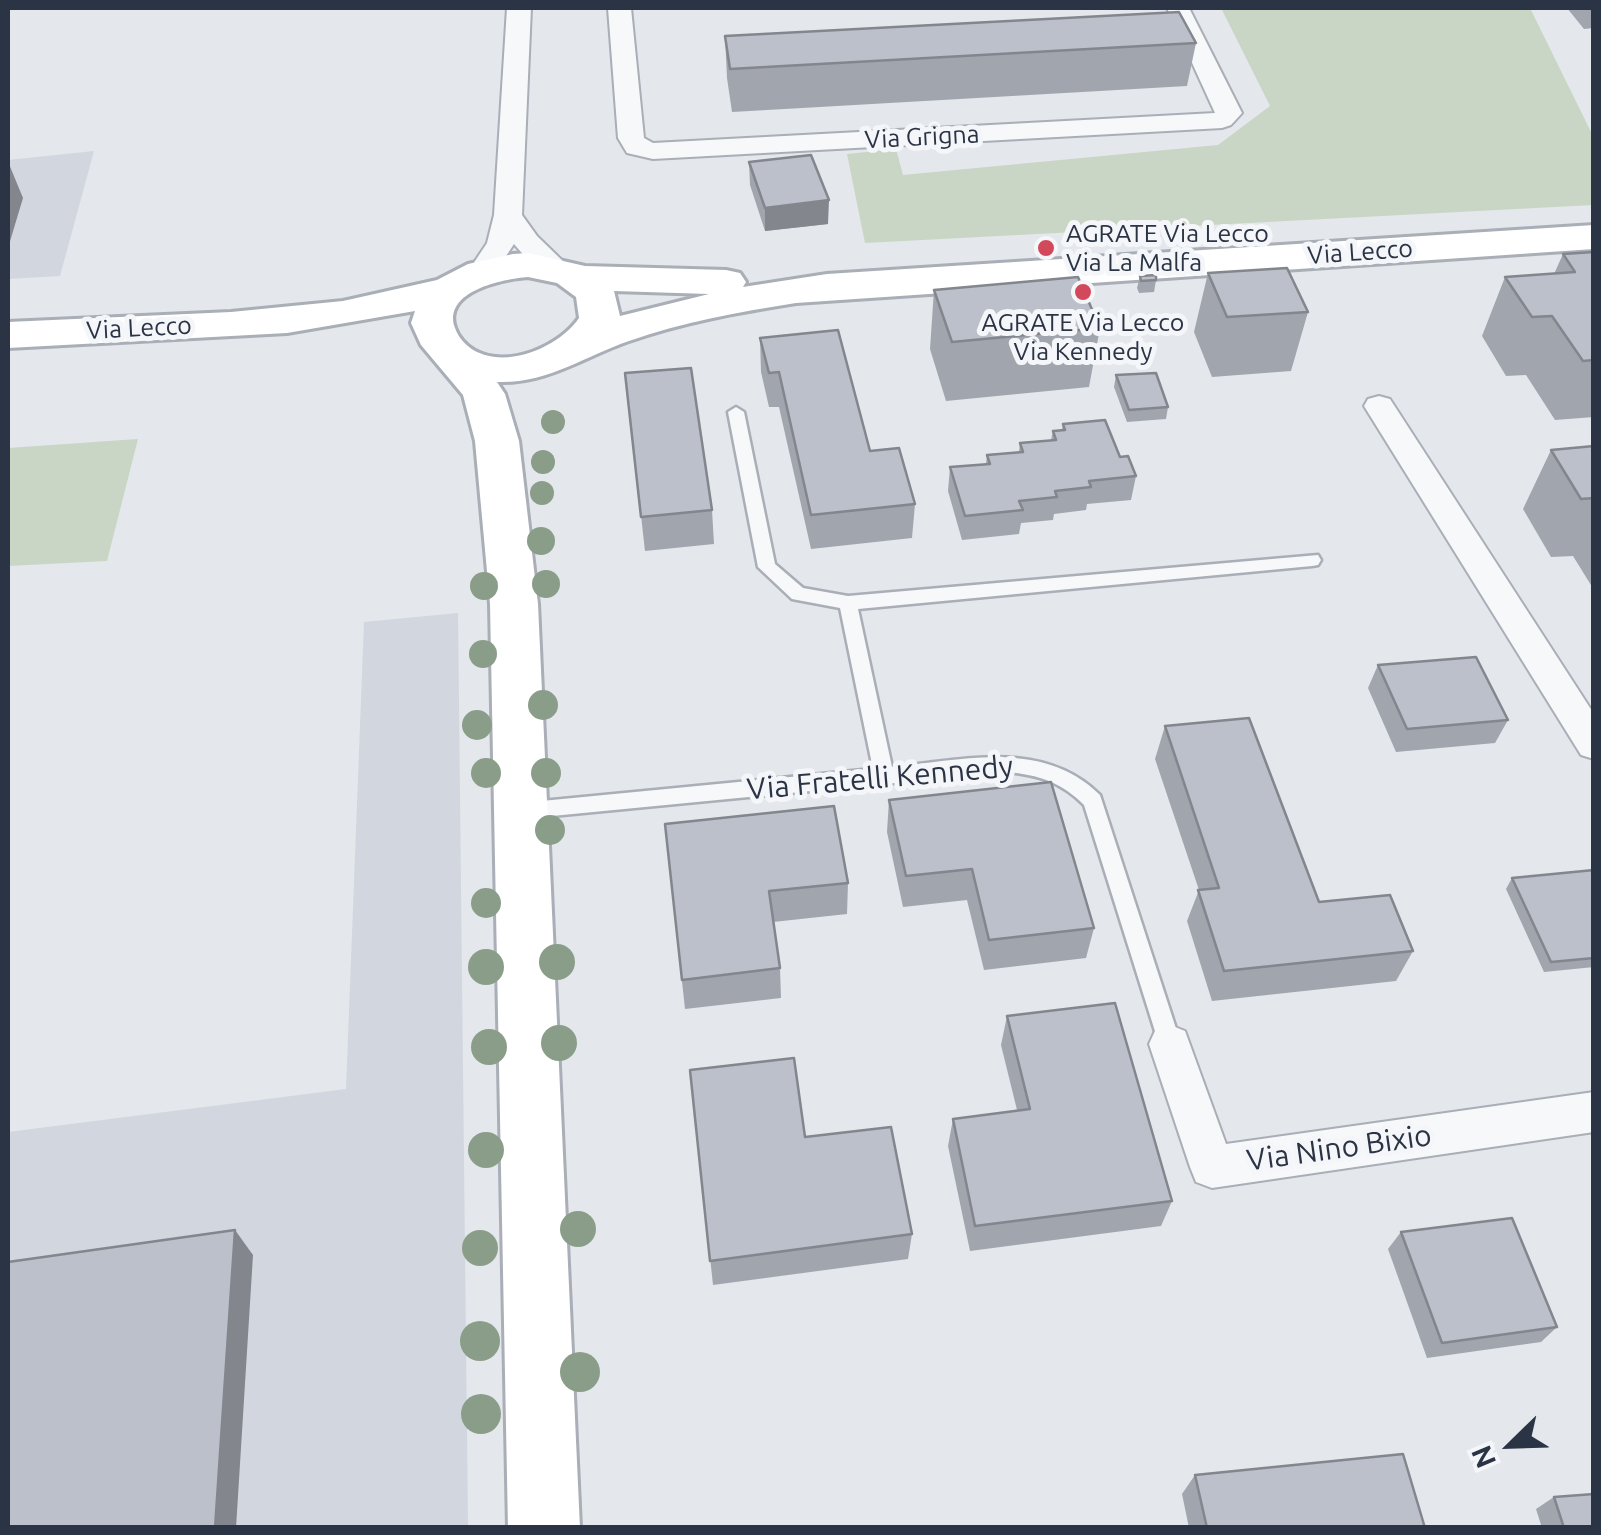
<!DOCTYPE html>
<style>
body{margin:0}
#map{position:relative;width:1601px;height:1535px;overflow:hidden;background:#e4e7ec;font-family:Ubuntu,sans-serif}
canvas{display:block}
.frame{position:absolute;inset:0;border:10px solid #2b3445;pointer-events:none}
.north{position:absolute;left:1461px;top:1395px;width:100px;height:100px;-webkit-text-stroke:8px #f4f6f9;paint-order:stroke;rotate:247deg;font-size:28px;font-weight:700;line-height:40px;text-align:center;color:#2b3445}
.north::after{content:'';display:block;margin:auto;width:35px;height:45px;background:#2b3445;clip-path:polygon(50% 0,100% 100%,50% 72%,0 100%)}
</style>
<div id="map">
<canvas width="1601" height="1535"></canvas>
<div class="frame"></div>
<div class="north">N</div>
</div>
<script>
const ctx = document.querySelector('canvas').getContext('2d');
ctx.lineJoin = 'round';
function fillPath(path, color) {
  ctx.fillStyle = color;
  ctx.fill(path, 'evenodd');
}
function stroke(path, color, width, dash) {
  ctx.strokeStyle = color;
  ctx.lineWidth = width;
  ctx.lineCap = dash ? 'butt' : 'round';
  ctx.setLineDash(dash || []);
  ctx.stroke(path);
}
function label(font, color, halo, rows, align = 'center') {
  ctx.font = font + ' Ubuntu,sans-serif';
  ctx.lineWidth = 10;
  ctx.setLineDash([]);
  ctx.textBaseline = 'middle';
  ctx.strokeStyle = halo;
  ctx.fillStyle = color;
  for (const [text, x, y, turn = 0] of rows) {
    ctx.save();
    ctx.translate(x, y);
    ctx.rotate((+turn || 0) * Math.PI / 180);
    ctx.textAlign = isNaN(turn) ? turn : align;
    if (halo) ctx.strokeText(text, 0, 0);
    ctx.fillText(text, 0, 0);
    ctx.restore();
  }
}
fillPath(new Path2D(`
 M94,151l-34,125 -52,3v-119z
 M458,613l10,914h-460v-395l338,-43 18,-467z`), '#d2d6de');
fillPath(new Path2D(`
 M1221,8h309l63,128v69l-728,38 -18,-89 49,-5 7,26 315,-30 52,-39z
 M138,439l-31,122 -99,5v-118z`), '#c9d6c5');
const lane = new Path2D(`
 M736,407l8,5 31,152 28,24 45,8 470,-41 3,5 -3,5 -6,1 -454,43 34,158c72,-7 151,-28 208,28l81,249 -3,7 -8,3 -8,-3 -3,-7 -75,-239c-23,-23 -45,-30 -77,-33l-486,47 -7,-2 -3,-6 3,-6 7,-2 352,-34 -33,-161 -48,-9 -34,-32 -30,-155z`);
const street = new Path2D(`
 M507,8h24l-9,207 15,21 34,33 -4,6c-22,6 -39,-15 -53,-31l-23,35h-20l-4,-6 20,-30 7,-28z
 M608,8h23l13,130 9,5 562,-30 -48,-105h22l53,105 -11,12 -9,3 -569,31 -26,-6 -9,-15z
 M1379,396l11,3 204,315v45l-13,-4 -217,-349 4,-7z
 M1170,1025l15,6 41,113 368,-52v40l-382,56 -16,-6 -6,-15 -41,-123 6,-13z`);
const secondary = new Path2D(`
 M1594,225v24l-798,54c-57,9 -113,19 -167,38 -44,15 -82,43 -132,41l8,12 14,47 19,163 42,924h-72l-18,-924 -15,-163 -12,-46 -42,-50 -10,-22 4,-12 -128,22 -279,15v-26l223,-10 112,-11 94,-21 31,-16 45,-10 15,-1 57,13 141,4 14,3 6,9 -3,5 84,-13zM528,277l29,6 19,14 3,21c-19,28 -70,51 -104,33 -9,-5 -17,-14 -20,-23 -13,-37 48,-49 73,-51zM614,291l95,3 -89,22z`);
stroke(lane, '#a9aeb7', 5);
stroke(street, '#a9aeb7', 4);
stroke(secondary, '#a9aeb7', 6);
fillPath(lane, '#f7f8fa');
fillPath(street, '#f7f8fa');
fillPath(secondary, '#fff');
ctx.fillStyle = '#899d89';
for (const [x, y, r] of [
 [553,422,12],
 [543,462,12],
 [542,493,12],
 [541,541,14],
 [546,584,14],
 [484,586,14],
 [483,654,14],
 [543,705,15],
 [477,725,15],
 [486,773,15],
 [546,773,15],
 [550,830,15],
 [486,903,15],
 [557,962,18],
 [486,967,18],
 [559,1043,18],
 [489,1047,18],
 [486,1150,18],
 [578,1229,18],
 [480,1248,18],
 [480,1341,20],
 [580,1372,20],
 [481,1414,20]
]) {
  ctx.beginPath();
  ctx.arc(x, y, r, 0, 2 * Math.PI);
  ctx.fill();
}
fillPath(new Path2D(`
 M1567,8h27v20l-10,1z
 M725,36l471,7 -9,43 -455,26 -5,-34z
 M749,162l79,62 -63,7 -15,-46z
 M1594,252v165l-39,3 -29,-45 -20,1 -24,-40 23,-59 49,-3 9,-20z
 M1208,273l100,39 -17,59 -79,6 -18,-45z
 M1140,276l16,4 -2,12 -15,1 -2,-5z
 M934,290l166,38 -11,59 -143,14 -16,-52z
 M760,338l110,113 45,53 -3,34 -101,11 -32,-142h-10l-8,-35z
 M625,373l87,137 2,34 -69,7z
 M1116,375l52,32 -2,12 -39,3 -13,-35z
 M1063,424l57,33 16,19 -5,24 -44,4 -1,6 -32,4 -1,6 -32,3 -2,11 -57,6 -14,-49 2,-24 36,-3 1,-9 32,-3 1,-9 31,-3 2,-9 9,-1z
 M1594,446v144l-21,-34 -22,1 -28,-48 28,-59z
 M1378,665l130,55 -13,23 -99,9 -28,-64z
 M1165,726l154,176 94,49 -17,30 -184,20 -25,-80 12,-31 -44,-131z
 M889,800l205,128 -8,30 -102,12 -17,-70 -64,7 -16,-75z
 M665,824l183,59 -1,31 -74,8 7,46 1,30 -96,11z
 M1594,870v97l-50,5 -38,-83 6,-11z
 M1007,1016l165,185 -11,25 -191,25 -22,-105 5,-27 64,-9 -16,-65z
 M690,1070l115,67 107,97 -4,25 -195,26z
 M1401,1232l156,95 -16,15 -114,16 -39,-109z
 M1195,1475l230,53h-236l-7,-34z
 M1554,1497l40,31h-52l-6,-19z`), '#a1a5ae');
fillPath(new Path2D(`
 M9,164l14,34 -15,50v-80z
 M829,200l-1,24 -63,7v-23z
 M235,1230l18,25 -17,273h-21z`), '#83868d');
const building = new Path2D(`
 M1179,12l17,31 -466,26 -5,-33z
 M811,155l18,45 -64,8 -16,-46z
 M1594,252v108l-11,1 -31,-45 -20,1 -27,-40 70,-5 -12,-18z
 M1287,268l21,44 -81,5 -19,-44z
 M1156,275v5l-15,1 -1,-5z
 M1078,277l22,51 -148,14 -18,-52z
 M838,330l32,121 29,-3 16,56 -104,11 -32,-143 -10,1 -9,-35z
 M691,368l21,142 -71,7 -16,-144z
 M1156,373l12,34 -39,3 -13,-35z
 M1105,420l15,37 8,-1 8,20 -47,5 2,6 -36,4 2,6 -38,4 4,9 -58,6 -15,-49 40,-3 -3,-9 36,-3 -3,-9 36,-3 -3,-9 12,-1 -2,-6z
 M1594,446v52l-13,1 -30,-49z
 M1476,657l32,63 -101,9 -29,-64z
 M1249,718l70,184 71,-7 23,56 -189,20 -26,-81 21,-2 -54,-162z
 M1051,782l43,146 -105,12 -17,-71 -66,7 -17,-76z
 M834,806l14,77 -79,8 11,77 -98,12 -17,-156z
 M1594,870v88l-43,4 -39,-84z
 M1115,1003l57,198 -197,25 -22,-107 77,-10 -23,-93z
 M794,1058l11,79 86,-10 21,107 -202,27 -20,-191z
 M1512,1218l45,109 -115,16 -41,-111z
 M235,1230l-20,298h-207v-266z
 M1403,1454l22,74h-218l-12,-53z
 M1594,1494v34h-30l-10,-31z`);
fillPath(building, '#bbc0ca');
stroke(building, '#83868d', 2.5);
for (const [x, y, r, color] of [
 [1046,248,10,"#d1495b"],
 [1083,292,10,"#d1495b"]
]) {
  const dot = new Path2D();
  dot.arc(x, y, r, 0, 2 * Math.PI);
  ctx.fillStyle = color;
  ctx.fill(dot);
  stroke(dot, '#f4f6f9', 4);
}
label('25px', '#2b3445', '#f4f6f9', [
 ["Via Grigna",922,137,-3],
 ["Via Lecco",1360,252,-4],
 ["Via Lecco",139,328,-3]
]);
label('25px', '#2b3445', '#f4f6f9', [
 ["AGRATE Via Lecco",1066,234],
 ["Via La Malfa",1066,263],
 ["AGRATE Via Lecco",1083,323,"center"],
 ["Via Kennedy",1083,352,"center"]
], 'left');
label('30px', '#2b3445', '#f4f6f9', [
 ["Via Fratelli Kennedy",880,778,-5],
 ["Via Nino Bixio",1339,1148,-8]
]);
</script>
